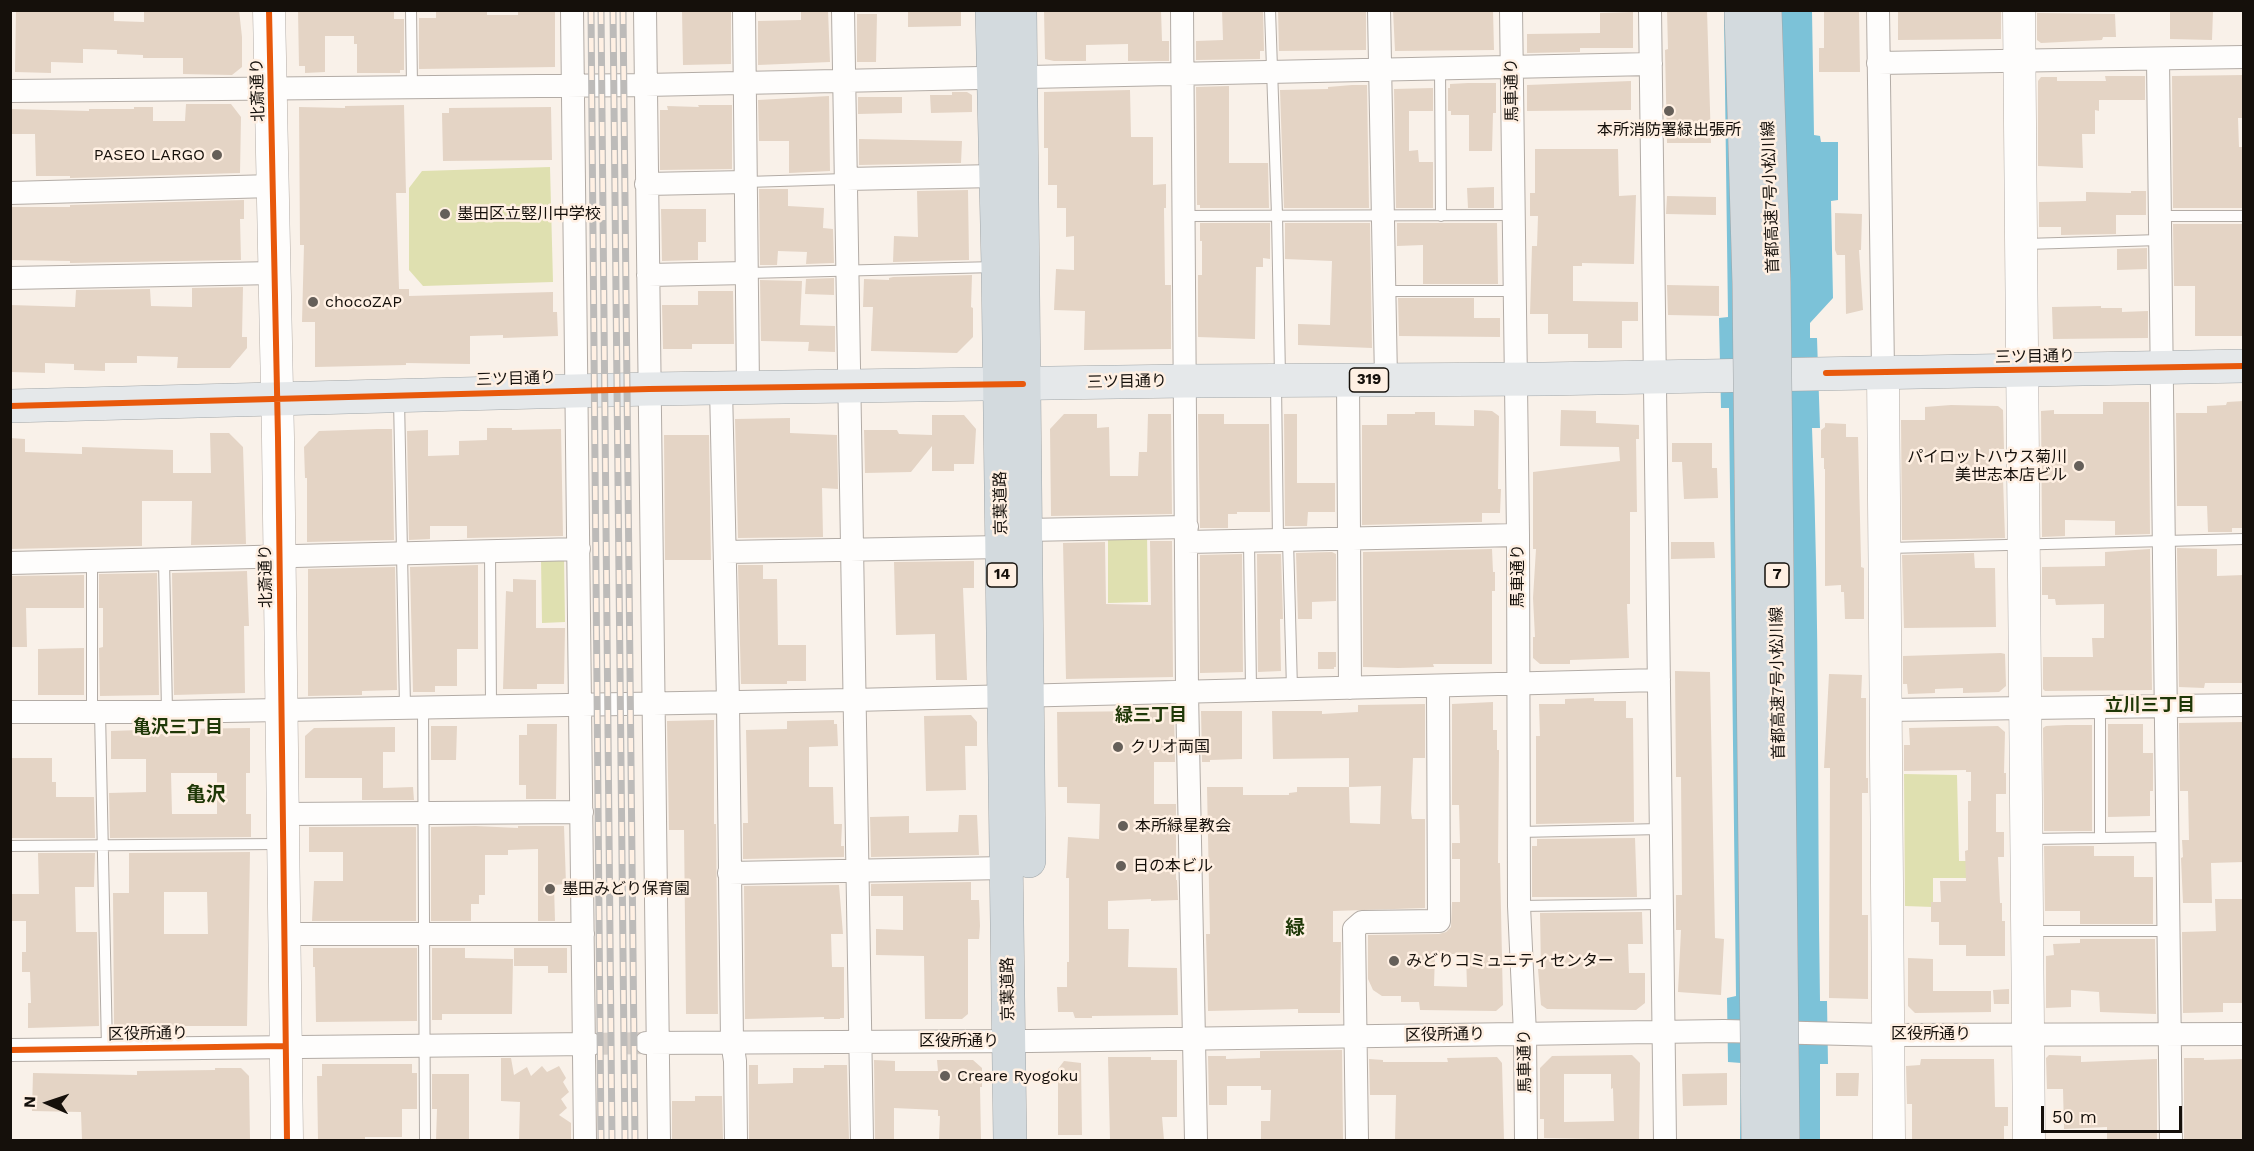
<!DOCTYPE html>
<meta charset="utf-8">
<style>
body{margin:0}
#map{position:relative;width:2254px;height:1151px;overflow:hidden;background:#f9f1e9;font-family:"Work Sans",sans-serif}
canvas{display:block}
.frame{position:absolute;inset:0;border:12px solid #15100b;pointer-events:none}
.north{position:absolute;left:18px;top:1073px;width:60px;height:60px;-webkit-text-stroke:4px #fff0e3;paint-order:stroke;rotate:273deg;font-size:16px;font-weight:700;line-height:24px;text-align:center;color:#15100b}
.north::after{content:'';display:block;margin:auto;width:21px;height:27px;background:#15100b;clip-path:polygon(50% 0,100% 100%,50% 72%,0 100%)}
.scale{position:absolute;left:2041px;top:1106px;width:141px;height:27px;box-sizing:border-box;border:3px solid #15100b;border-top:0;padding-left:8px;font-size:18px;line-height:21px;white-space:nowrap;color:#15100b;-webkit-text-stroke:4px #fff0e3;paint-order:stroke}
</style>
<div id="map">
<canvas width="2254" height="1151"></canvas>
<div class="frame"></div>
<div class="north">N</div>
<div class="scale">50 m</div>
</div>
<script>
const ctx = document.querySelector('canvas').getContext('2d');
ctx.lineJoin = 'round';
function fillPath(path, color) {
  ctx.fillStyle = color;
  ctx.fill(path, 'evenodd');
}
function stroke(path, color, width, dash) {
  ctx.strokeStyle = color;
  ctx.lineWidth = width;
  ctx.lineCap = dash ? 'butt' : 'round';
  ctx.setLineDash(dash || []);
  ctx.stroke(path);
}
function label(font, color, halo, rows, align = 'center') {
  ctx.font = font + ' "Work Sans","Noto Sans JP",sans-serif';
  ctx.lineWidth = 5;
  ctx.setLineDash([]);
  ctx.textBaseline = 'middle';
  ctx.strokeStyle = halo;
  ctx.fillStyle = color;
  for (const [text, x, y, turn = 0] of rows) {
    ctx.save();
    ctx.translate(x, y);
    ctx.rotate((+turn || 0) * Math.PI / 180);
    ctx.textAlign = isNaN(turn) ? turn : align;
    if (halo) ctx.strokeText(text, 0, 0);
    ctx.fillText(text, 0, 0);
    ctx.restore();
  }
}
fillPath(new Path2D(`
 M550,167l3,115 -130,4 -14,-16v-82l13,-17z
 M1108,533h39l1,69 -40,1z
 M564,558l1,64 -23,1 -1,-64z
 M1904,774l53,1 2,86h7v17h-33v29l-28,-1z`), '#dfe0b0');
fillPath(new Path2D(`
 M1724,11h88l2,124 6,1 1,6h17v58l-7,1 2,97 -23,25v15h7l3,90h-8c8,191 5,382 8,573h7l1,63h-8v76h-80l1,-77 -13,-1 -1,-64 9,-2 -7,-588h-8l-2,-90 9,-1z`), '#7cc2d8');
fillPath(new Path2D(`
 M16,10h98v11l30,1v-11l95,-1 3,27v30l-10,8 -49,-1v-16h-40v-3l-26,-1v-4l-34,-1v14l-32,-1v11l-36,-1z
 M298,10h96v9h10v51h-4v3h-43v-29h-3v-8h-29v36l-20,1v-7h-6z
 M436,10h51v5h31v-5h37v57l-136,2v-51h17z
 M682,10l49,1v53l-48,1z
 M801,10h27l2,52 -72,3v-44l43,-1z
 M908,10h53v16l-53,1z
 M1044,10h117l1,31h7v20h-41v-17l-42,1v16h-32l-9,-2z
 M1222,10h41l1,41h-4v8l-64,1v-19l27,-1z
 M1278,10h88v40l-87,1z
 M1393,10h100l1,40 -99,1z
 M1667,10h40l4,133h-44l-2,-93 3,-1z
 M1824,10h35l1,62h-41v-24h5z
 M1898,10h103v29l-103,1z
 M2213,11l-1,29 -42,-1v-27z
 M1633,12v36h-53v4l-53,1v-19l73,-1v-20z
 M2037,13l78,1 1,23h-13l-1,3 -61,3 -4,-3z
 M857,14h20l-1,48h-19z
 M2244,75v43h-6l1,29h5v61h-71l-1,-132z
 M2105,76h40v24h-46v11l-4,-1v24h-13l1,34 -45,-2v-85l3,-4h16v4h49z
 M1631,81v29l-104,1v-26z
 M1468,83h28v30h-3l-1,38h-23v-36h-18v-4h-3v-23h2v-4z
 M1352,85h15l2,123h-85l-4,-118 48,-1v-2z
 M1229,86v77h39l1,45h-69v-3h-3l-1,-118z
 M1433,88v23h-24v40l9,-1 1,12h14v46h-37l-2,-119z
 M1130,90l1,47h22v48l13,-1v24h-2l1,77h6v64l-87,1 1,-39 -31,-1 2,-41 18,1v-34l-8,1v-29h-9v-23h-9v-37h-4v-56z
 M952,92h15l5,3v17l-41,1 -1,-18h22z
 M829,96l1,75 -41,2v-32h-30l-1,-41z
 M858,97h44v16l-44,1z
 M186,104h45l10,13 -1,56 -170,5v-2h-34l-1,-42h-25l1,-25 78,2v-2h45v-2h19v14h32z
 M404,105l2,88h-10l3,96h10v7l144,-4v20h4l1,24 -55,2v-3l-33,1v28l-64,-1v2l-91,2v-45h-13l2,-77h-4l-1,-138 46,1v-2z
 M698,105h34v64l-72,1v-60h8l-1,-4 32,1z
 M551,107l1,53 -109,1 -1,-48h7v-5z
 M859,139l103,2 -1,22 -102,2z
 M1535,149h83l1,47 17,-1 -2,69 -52,-1v3h-9v35l65,1v19h-16v27h-34v-14h-40v-20h-18l2,-68h5l1,-30h-8v-23h5z
 M1494,187v21h-26l-1,-20z
 M759,189h29v17l36,2 -1,20 10,1 1,34 -28,1 1,-12 -29,-1 -1,14h-17z
 M968,190l1,70 -76,2 1,-26 24,1 -1,-46z
 M2131,191h15v24h-30v19l-55,1v-8h-22v-25l47,-1v-9l45,1z
 M1667,196l49,1v18l-50,-1z
 M244,200v19h-4l1,41 -171,3v-2l-60,-1v-53h60v-2z
 M661,209h45v33h-8v18l-36,1z
 M1835,213l27,1 -1,36h-2l4,60 -17,4 -1,-59h-8l-2,-5z
 M1200,223h70v36l-7,-1v9h-7l-1,72 -57,-2v-62h4v-34h-2z
 M1285,223h85l2,125 -74,-3v-21l32,1 2,-64 -47,-2z
 M1397,223h100l1,61h-75v-39l-26,1z
 M2173,224h71v112h-49v-50h-21z
 M2147,248v21l-30,1v-21z
 M972,275l-1,32 2,1v29l-16,16 -86,-2 2,-44h-10l1,-28 25,1v-2l4,-1z
 M834,278v17l-29,-1 1,-15z
 M760,280l42,1 -2,44 35,1v26l-27,-1 1,-9 -48,-1z
 M1667,285l52,1v30l-51,-1z
 M243,287l-1,50h5v11l-17,20h-53l1,-11 -41,-1v7h-32v8l-31,-1v-6l-29,-1v10l-35,-1v-67l65,2 1,-17 74,-1 1,17 41,1v-19z
 M698,291h35l1,53h-42v5h-29l-1,-44h36z
 M1398,298h76v20h26v19l-101,-1z
 M2101,306v2h21v4l26,-1v27l-95,1 -1,-32z
 M2244,401v127h-12v4h-24l-1,-26h-30l-1,-93h31v-7l19,-1 1,-3z
 M2103,402h46l1,132 -35,1v-14l-50,-1v16l-23,1 -1,-126 13,-1v4h49z
 M1951,405l47,1 5,4 1,39h-15l1,29h13l2,60 -103,2 -1,-120h24v-13z
 M1474,410l18,1 7,5 -1,73h3l-1,24h-18v9l-120,3v-100h25v-11h28v-2h20v13l39,1z
 M1561,410l35,1v12l43,2v14h-3l1,73h-7v92h-3l2,54 -59,2v4h-30l-7,-6v-21h2l-2,-39 3,-49h-3v-77l87,-11 -1,-14 -59,-1z
 M1064,414h33v14l12,-1 1,49h28l1,-24h8l1,-38h23l1,100 -121,2 -1,-87z
 M1198,414h26v10h45l1,88h-33v2h-9v14h-28z
 M1284,414h13v69h38v29h-27l-1,14h-22z
 M932,415h32l12,14 -2,35h-20v7h-22v-25l-21,26 -46,1 -1,-43h33l2,4 33,1z
 M790,418v15l47,2 1,54 -16,-1 1,49 -85,1 -3,-119z
 M1825,423l21,1v13h12l3,123v7l3,1v51h-19l-1,-27h-3v-7l-16,1v-117h-1v-11h-3v-28l4,-3z
 M487,428h25v2l49,-1 2,107 -96,2v-12h-37v13l-21,1 -2,-109 21,-1v26l31,-1v-14l28,-1z
 M377,429h15l2,111 -87,2v-64h-2l-1,-31 15,-16z
 M210,433h19l14,14 3,97 -55,1 1,-44h-50v45l-132,3v-111l15,1v13l57,2v-7l91,3v23h38z
 M664,435h45l2,125h-46z
 M1672,443h40v25h5l1,30 -34,1 -2,-37h-10z
 M1150,541h22l1,136 -107,2 -3,-136 42,-1 1,62 45,1z
 M1671,542h43l1,16 -44,1z
 M2177,548l40,1v27l27,-1v108h-39l-1,5 -25,-1z
 M1492,549l1,23h2v19h-3v73h-59l1,3 -36,1 -35,-1v-115z
 M2150,549l2,141 -107,1 -2,-2v-32h50l-1,-19h12v-34l-48,1 -1,-6h-7v-4h-6v-28l63,-1v-14z
 M1332,552l4,2v47l-24,1v17h-14l-2,-66z
 M1974,553l1,15h20l1,59 -92,1 -2,-73z
 M1242,554l1,118 -43,1v-118z
 M1257,554h24l2,65h-3l1,52 -23,1z
 M974,561v27h-11l4,92h-31l-1,-46 -39,1 -2,-73z
 M478,565v84h-21v37h-22v6h-22l-3,-125z
 M738,565h25v14h14l1,66h28v36h-19v3h-46z
 M395,567l2,123 -35,1v4l-54,1v-127z
 M247,571l2,55h-5l1,67 -71,2 -2,-122z
 M157,573l2,122 -59,1 -1,-48 4,-1v-39h-4v-34z
 M84,575v33h-58l1,39h-17v-71z
 M513,579l23,1v48h29l-1,56h-27v5h-34l3,-98 7,1z
 M84,648v47h-46v-46z
 M1318,652h18v15h-2v2h-16z
 M2001,653l4,1 1,32 -7,6 -36,1v-5l-28,1v4l-27,1 -1,-10h-4v-28z
 M1675,671l35,1 5,266 9,1 -3,56 -43,-3 3,-62h-5v-35h6l-1,-118h-5z
 M1829,674l33,1 -1,23h5v80h2v15h-6v122h6v84l-39,-1 1,-230h-6z
 M1594,698v3h32v17h7l1,104 -98,2v-88h4l-1,-32h26v-5z
 M1493,702v28h4v20h2l-1,113h2l3,142 -7,6 -76,-1 -1,-8h-18v-6h-19l-9,-6 -5,-11v-44l71,-1 7,-2 5,-5 1,-25h8v-43h-8v-16h8l-1,-38h-7v-101zM1435,954h31l1,33 -33,-1z
 M1425,704v54h-12l-2,54 1,7h13v89l-92,3v31h8l-1,71h-42v-4l-90,2 -2,-77h4l-3,-147h36v8h46v-2l8,-1v-5h52v-29l-76,1 -1,-48h50v3l36,-2v-7zM1381,786l-1,38 -30,-1 -1,-36z
 M1174,708l1,54h-21v42h22v76h1l1,20 -27,1v-2l-43,2v28h21l-1,38 49,1 1,47 -86,1v2h-17l-2,-6h-15l-1,-25h10v-25h2v-84h-3l2,-41 31,2 1,-35 -33,-1v-16h-9l-1,-75 92,-1z
 M1201,711h41v48l-32,1v2h-8z
 M971,715l6,7v24h-12l1,44 -40,1 -2,-75z
 M714,720v104h2l2,190h-32l-2,-184h-15l-2,-109z
 M834,720v4h3l1,22 -29,1v40h24l1,37h8l-1,22h3v11l-101,2v-36h5l-2,-93 41,-1v-8z
 M2244,722v140l-33,1 1,40h-29l-2,-45 2,-1 -1,-17h7l-1,-49h-8l-1,-68z
 M527,724h30l-1,75h-30v-14h-7v-50h8z
 M2108,724h35v29h10v38h-3v25l-42,1z
 M2066,725h26v106h-48l-1,-103 3,-2z
 M431,726h26l-1,34h-25z
 M1998,726l7,6 -1,41h2v21h-10v38h8v25h-6l2,46h2v18h3v35h-39v-11h-27v-23h-8v-20h10l-1,-21h26l-1,-30 3,-1v-49h3v-29h-5v-2l-62,1v-26h6l-1,-17z
 M395,727v25h-12v36l30,-1 1,13h-52v-22h-57v-42l9,-8z
 M250,728v45h-4v41h5v23l-141,1 -1,-45 37,-1v-33h-35v-28l29,-1v4h35v-5zM171,773h46v41h-45z
 M10,758h42v24h4v15h38l1,41h-85z
 M959,815h18l2,40 -108,2 -1,-40 39,-1v17l49,-1z
 M475,826l43,2v-2h46l2,58 -12,1 1,36h-17v-72l-30,1v5h-23v40h-6v9h-8v17h-40v-94z
 M309,827h107v94h-104l2,-40h29v-29h-34z
 M1635,838l2,59h-105v-51h5v-7z
 M2044,846h50v10h40v21h19v47h-73v-13h-35z
 M250,852l-3,174h-133l-1,-133h16v-40zM164,892h43l1,42h-44z
 M38,853h57l-1,34h-19l1,45h21l2,94 -71,2v-25h3l-1,-31h-8v-20h4v-31h-16v-27h29z
 M971,882v18h8l1,26 -1,13h-11v75l-6,5h-37l-1,-63 -48,-1v-26l27,1v-34h-32v-12z
 M839,885l4,49h-12l1,33h12v51h-4v1h-16v-2l-79,2 -1,-133z
 M2215,899h29v104h-21v9l-40,1 -1,-81 34,-1z
 M1642,912l1,32h-15l1,29h16v30l-9,7 -89,-1 -6,-4 -3,-36h3l-1,-56z
 M2080,939h75l1,75 -56,-2 -1,-20 -28,-2v17l-25,1v-52l8,-1 -1,-11 27,-1z
 M313,948h104v73l-101,1 -1,-55h-2z
 M432,948h33v10l48,1 -1,55h-70v6h-10z
 M514,948h53v25h-19v-7h-34z
 M1908,958l25,1v32h58v21l-76,1 -7,-7z
 M2009,989v15h-15l-1,-14z
 M1342,1050l1,89 -82,1v-19h9l1,-31h-10v-4h-34v19h-18l-1,-49h18v3l34,-1v-7z
 M1632,1055l8,8 -1,77 -95,-2v-19h-4v-51l12,-12zM1564,1074h47v15l2,-1 1,33 -50,1z
 M2049,1055l32,1v6l76,-3v81h-50v-13l-43,2 -1,-40h-16l-1,-31z
 M1108,1057h43v3h26v57h-15l2,23h-54z
 M1497,1057l5,6 2,77h-109l1,-45h-26l-1,-36 14,1v2h65l-1,-4z
 M501,1058h10l3,17 13,-8 4,9 11,-10 5,6 12,-6 7,12 -3,4 6,10 -8,7 6,9 -8,7 12,8v17h-52l1,-38 -19,-1z
 M2184,1058h20v2l39,-1 1,81 -60,-1z
 M1921,1059h73l1,48h13v19h-4v14h-92v-36h-5l-1,-38 14,-1z
 M874,1060l21,1v10h43l-1,-11h36l9,8v19h-2l1,53h-42l1,-24h-2v-6l-44,-2v32h-19z
 M1064,1061l17,2 1,72h-24v-66z
 M322,1064h90v9h5v36h-15v28h-37v3h-47l-1,-64h5z
 M749,1065h9v19l35,-1v-15h31v-3h23l2,75h-100z
 M215,1068h26l8,8 1,64h-168l-1,-28 -49,-1 1,-38 104,2v-4l78,-1z
 M1727,1073v32l-44,1 -1,-32z
 M1836,1073h23l-1,23h-22z
 M432,1074h37v66h-33l1,-31h-5z
 M695,1096h27l1,44h-51v-39h23z`), '#e4d4c5');
stroke(new Path2D(`
 M591,1044l55,-1`), '#d7cfc8', 22, [22, 11]);
const lane = new Path2D(`
 M411,10l1,77
 M1270,10l7,205 3,162
 M1440,68l1,148
 M746,182l100,-3
 M1183,216l331,-1
 M2160,216h84
 M2025,244l135,-4
 M747,273l249,-6
 M1385,291h129
 M1276,384l2,157
 M399,399l6,308
 M1288,540l4,149
 M1249,541l2,149
 M1888,548l356,-9
 M490,551l1,155
 M164,559l3,153
 M92,561v151
 M423,707l2,433
 M2100,707v131
 M100,712l7,337
 M1518,832l143,-3
 M2030,839l137,-2
 M10,846l269,-2
 M1519,906l143,-2
 M2030,931h139`);
const street = new Path2D(`
 M572,10l13,1130
 M645,10l14,1130
 M744,10l4,378
 M843,10l19,1130
 M1182,10l5,682 9,448
 M1379,10l7,369
 M1511,10l7,525 1,371 6,128 1,106
 M1650,10l15,1130
 M1878,10l5,362
 M2158,59l13,1081
 M1878,63l366,-6
 M10,91l635,-6 1006,-21
 M846,179l150,-3
 M646,184l100,-2
 M10,193l263,-7
 M648,275l99,-2
 M10,278l265,-5
 M1348,380l2,308
 M721,388l7,314 4,340 3,19 1,79
 M1025,530l162,-3
 M1187,542l331,-7
 M725,552l277,-5
 M10,563l569,-14
 M1886,710l358,-5
 M10,712h157l686,-12 806,-20
 M283,814l299,-2
 M729,873l277,-5
 M284,934h299
 M646,1043l384,-2 694,-10 164,4 356,-1
 M10,1050l581,-6
 M1357,1140l-3,-211 8,-7 77,-1 -1,-235`);
const secondary = new Path2D(`
 M269,10l9,428 9,702
 M2019,10l10,1130
 M1883,372l6,768`);
const primary = new Path2D(`
 M10,406l639,-17 536,-8 359,-2 700,-13`);
const highway = new Path2D(`
 M992,10l6,257 12,873
 M1020,10l9,851`);
stroke(lane, '#b3aca6', 12);
stroke(street, '#b3aca6', 24);
stroke(secondary, '#b3aca6', 33);
stroke(primary, '#a1a6a8', 34);
stroke(highway, '#a1a6a8', 34);
stroke(lane, '#fefdfc', 10);
stroke(street, '#fefdfc', 22);
stroke(secondary, '#fefdfc', 32);
stroke(primary, '#e5e8ea', 33);
stroke(highway, '#d3dade', 33);
const rail = new Path2D(`
 M591,10l10,1130
 M601,10l11,1130
 M613,10l12,1130
 M623,10l12,1130`);
stroke(rail, '#bdbbb9', 7);
stroke(rail, '#fff0e3', 4.5, [14]);
const highwayBridge = new Path2D(`
 M1741,10l8,274 9,856
 M1765,10l9,272 9,858`);
stroke(highwayBridge, '#a1a6a8', 34, []);
stroke(highwayBridge, '#d3dade', 33);
stroke(new Path2D(`
 M269,10l9,428 9,702
 M1826,373l418,-7
 M10,406l639,-17 374,-5
 M10,1050l275,-4`), '#e8590c', 6);
for (const [x, y, r, color] of [
 [1669,111,6,"#655f59"],
 [217,155,6,"#655f59"],
 [445,214,6,"#655f59"],
 [313,302,6,"#655f59"],
 [2079,466,6,"#655f59"],
 [1118,747,6,"#655f59"],
 [1123,826,6,"#655f59"],
 [1121,866,6,"#655f59"],
 [550,889,6,"#655f59"],
 [1394,961,6,"#655f59"],
 [945,1076,6,"#655f59"]
]) {
  const dot = new Path2D();
  dot.arc(x, y, r, 0, 2 * Math.PI);
  ctx.fillStyle = color;
  ctx.fill(dot);
  stroke(dot, '#fff0e3', 2);
}
for (const [x, y, w] of [
 [1369,380,39],
 [1002,575,30],
 [1777,575,24]
]) {
  const box = new Path2D();
  box.roundRect(x - w / 2, y - 12, w, 24, 4.5);
  ctx.fillStyle = '#fff0e3';
  ctx.fill(box);
  stroke(box, '#15100b', 1.5);
}
label('bold 15px', '#15100b', null, [
 ["319",1369,380],
 ["14",1002,575],
 ["7",1777,575]
]);
label('16px', '#15100b', '#fff0e3', [
 ["北斎通り",258,90,-92],
 ["馬車通り",1512,90,-91],
 ["首都高速7号小松川線",1771,197,-92],
 ["三ツ目通り",2035,357,-1],
 ["三ツ目通り",516,379,-2],
 ["三ツ目通り",1127,382,-1],
 ["京葉道路",1001,503,-91],
 ["北斎通り",266,576,-91],
 ["馬車通り",1518,576,-90],
 ["首都高速7号小松川線",1778,683,-91],
 ["京葉道路",1008,989,-91],
 ["区役所通り",148,1034,-1],
 ["区役所通り",1931,1034],
 ["区役所通り",1445,1035,-1],
 ["区役所通り",959,1041],
 ["馬車通り",1525,1061,-91]
]);
label('16px', '#15100b', '#fff0e3', [
 ["本所消防署緑出張所",1669,130,"center"],
 ["PASEO LARGO",205,155,"right"],
 ["墨田区立竪川中学校",457,214],
 ["chocoZAP",325,302],
 ["パイロットハウス菊川",2067,457,"right"],
 ["美世志本店ビル",2067,475,"right"],
 ["クリオ両国",1130,747],
 ["本所緑星教会",1135,826],
 ["日の本ビル",1133,866],
 ["墨田みどり保育園",562,889],
 ["みどりコミュニティセンター",1406,961],
 ["Creare Ryogoku",957,1076]
], 'left');
label('bold 18px', '#1f3807', '#fff0e3', [
 ["立川三丁目",2150,706],
 ["緑三丁目",1151,716],
 ["亀沢三丁目",178,728]
]);
label('bold 20px', '#1f3807', '#fff0e3', [
 ["亀沢",206,795],
 ["緑",1295,928]
]);
</script>
